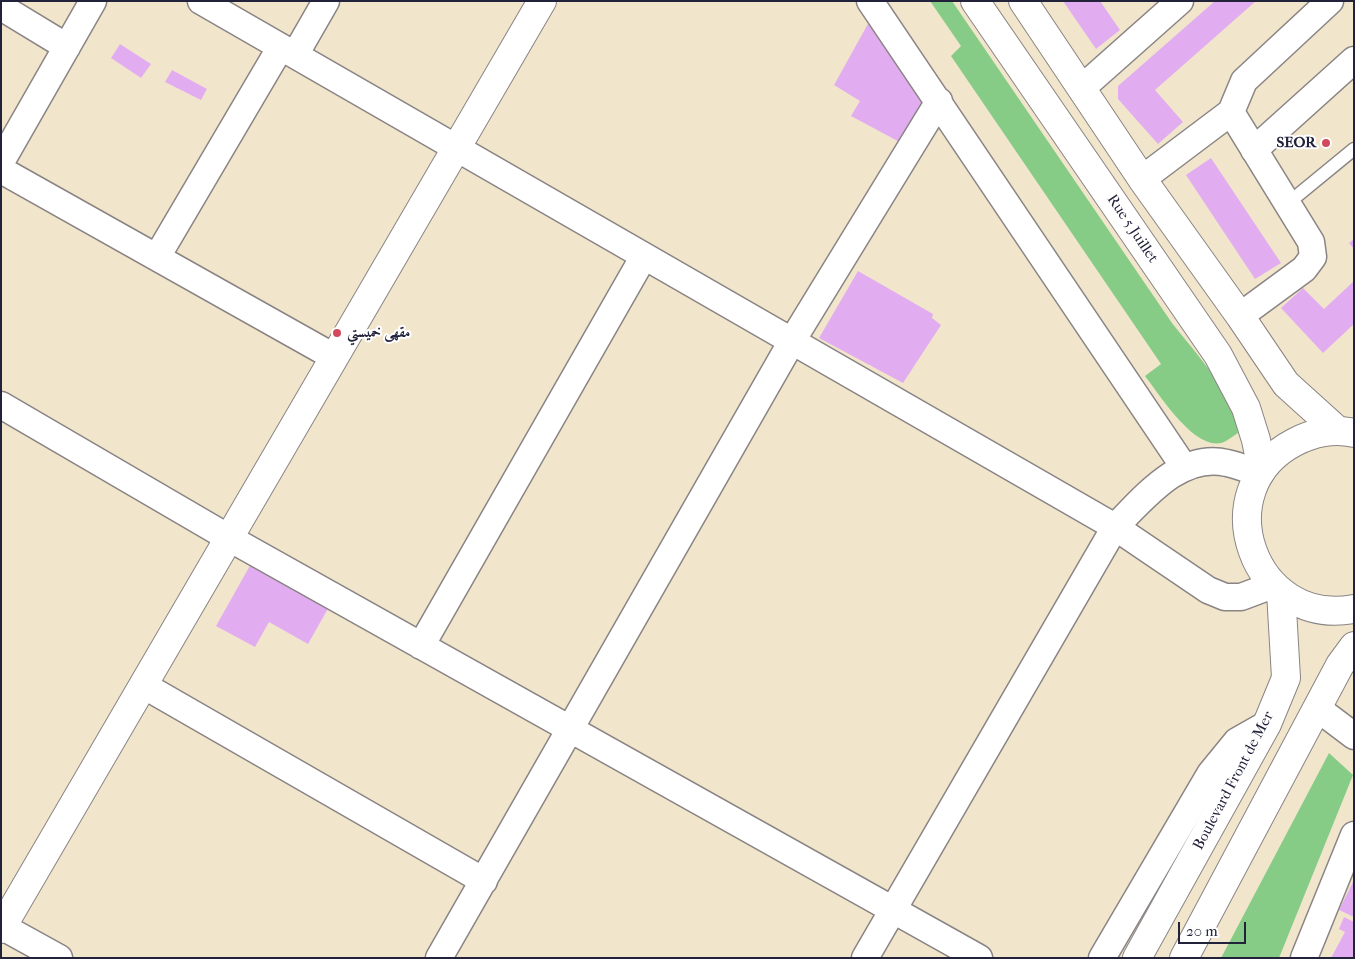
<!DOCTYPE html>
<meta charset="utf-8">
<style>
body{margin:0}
#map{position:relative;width:1355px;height:959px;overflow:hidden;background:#f1e6cc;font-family:"IM FELL French Canon",serif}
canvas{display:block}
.frame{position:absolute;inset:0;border:2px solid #22223b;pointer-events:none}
.scale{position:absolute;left:1178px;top:922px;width:68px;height:22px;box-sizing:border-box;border:2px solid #22223b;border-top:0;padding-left:6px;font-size:15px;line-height:18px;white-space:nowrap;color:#22223b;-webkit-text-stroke:4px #fff;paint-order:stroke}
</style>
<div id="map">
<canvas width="1355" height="959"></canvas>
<div class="frame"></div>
<div class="scale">20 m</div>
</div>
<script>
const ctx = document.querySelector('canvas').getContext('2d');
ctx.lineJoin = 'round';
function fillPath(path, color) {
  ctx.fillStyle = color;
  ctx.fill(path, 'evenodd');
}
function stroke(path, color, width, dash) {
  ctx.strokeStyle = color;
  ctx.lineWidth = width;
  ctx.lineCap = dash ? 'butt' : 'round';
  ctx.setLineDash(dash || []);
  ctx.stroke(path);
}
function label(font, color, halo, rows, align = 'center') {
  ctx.font = font + ' "IM FELL French Canon",Amiri,serif';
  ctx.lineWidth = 4;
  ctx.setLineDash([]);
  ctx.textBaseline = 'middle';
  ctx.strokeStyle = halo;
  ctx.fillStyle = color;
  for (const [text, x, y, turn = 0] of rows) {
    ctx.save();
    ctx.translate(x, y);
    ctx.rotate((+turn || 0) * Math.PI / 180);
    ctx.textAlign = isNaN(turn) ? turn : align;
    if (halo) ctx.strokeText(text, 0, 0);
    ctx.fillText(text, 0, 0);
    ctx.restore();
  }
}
fillPath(new Path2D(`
 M930,1h22l220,322c26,33 59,67 66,110 -5,3 -12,9 -17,10 -28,6 -61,-48 -76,-67l16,-12 -210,-308 10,-10z
 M1329,753l24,22 -74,183h-58z`), '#87cc86');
fillPath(new Path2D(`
 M1063,1h37l20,29 -24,19z
 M1215,1h41l-101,89 28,32 -25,22 -40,-45v-13z
 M869,22l59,89 -21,35 -56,-30 9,-15 -26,-16z
 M120,44l31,20 -10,14 -30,-20z
 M172,70l35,19 -6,11 -36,-18z
 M1211,158l70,105 -26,16 -69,-104z
 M1354,239v10l-5,-6z
 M858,271l75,43 -1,4 9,7 -38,58 -84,-45z
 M1354,281v43l-31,29 -42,-45 22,-20 21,21z
 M252,562l78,43 -22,39 -39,-22 -14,25 -39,-21z
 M1354,880v37l-15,-7z
 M1344,917l10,5v36h-23l14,-26 -6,-3z`), '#e2adf0');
const service = new Path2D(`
 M1287,204l67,-55`);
const minor = new Path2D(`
 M201,1l914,526 93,63 17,7h16l32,-12
 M870,1l314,466
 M1,7l66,40
 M295,55l31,-54
 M1082,88l98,-87
 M1231,112l80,130 2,15 -9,12 -64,47
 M1254,150l100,-90
 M1,162l92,-161
 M1,170l333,187
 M1142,179l89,-67 13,-31 86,-80
 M157,257l123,-209
 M1,405l228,133 750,420
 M421,646l223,-390
 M143,685l341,196
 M1317,708l37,28
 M1,926l58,32
 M439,958l353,-617 147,-240
 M865,958l250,-431c29,-29 65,-75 112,-64 11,2 22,7 33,11
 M1102,958l108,-184 27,-33 30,-17
 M1304,958l50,-123`);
const tertiary = new Path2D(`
 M1,929l541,-928`);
const secondary = new Path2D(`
 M975,1l243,354 28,53 10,32 6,30
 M1023,1l119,178 98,137 46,68 52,47`);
const primary = new Path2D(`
 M1354,433c-20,-5 -42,0 -59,9 -91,47 -42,186 59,167
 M1137,958l130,-234 19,-46 -5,-86
 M1184,958l156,-293 14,-19`);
stroke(service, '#8a8484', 15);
stroke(minor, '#8a8484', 29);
stroke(tertiary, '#8a8484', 30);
stroke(secondary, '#8a8484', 30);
stroke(primary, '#8a8484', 30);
stroke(service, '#fff', 12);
stroke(minor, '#fff', 26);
stroke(tertiary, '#fff', 28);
stroke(secondary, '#fff', 28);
stroke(primary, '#fff', 28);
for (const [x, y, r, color] of [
 [1326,143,5,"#d1495b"],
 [337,333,5,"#d1495b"]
]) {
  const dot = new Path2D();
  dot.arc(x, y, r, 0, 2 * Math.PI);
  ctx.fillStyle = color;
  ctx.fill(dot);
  stroke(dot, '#fff', 2);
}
label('bold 15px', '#22223b', '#fff', [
 ["SEOR",1316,143],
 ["مقهى خميستي",347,333,"left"]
], 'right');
label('15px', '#22223b', '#fff', [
 ["Rue 5 Juillet",1132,229,56],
 ["Boulevard Front de Mer",1234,781,-62]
]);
</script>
